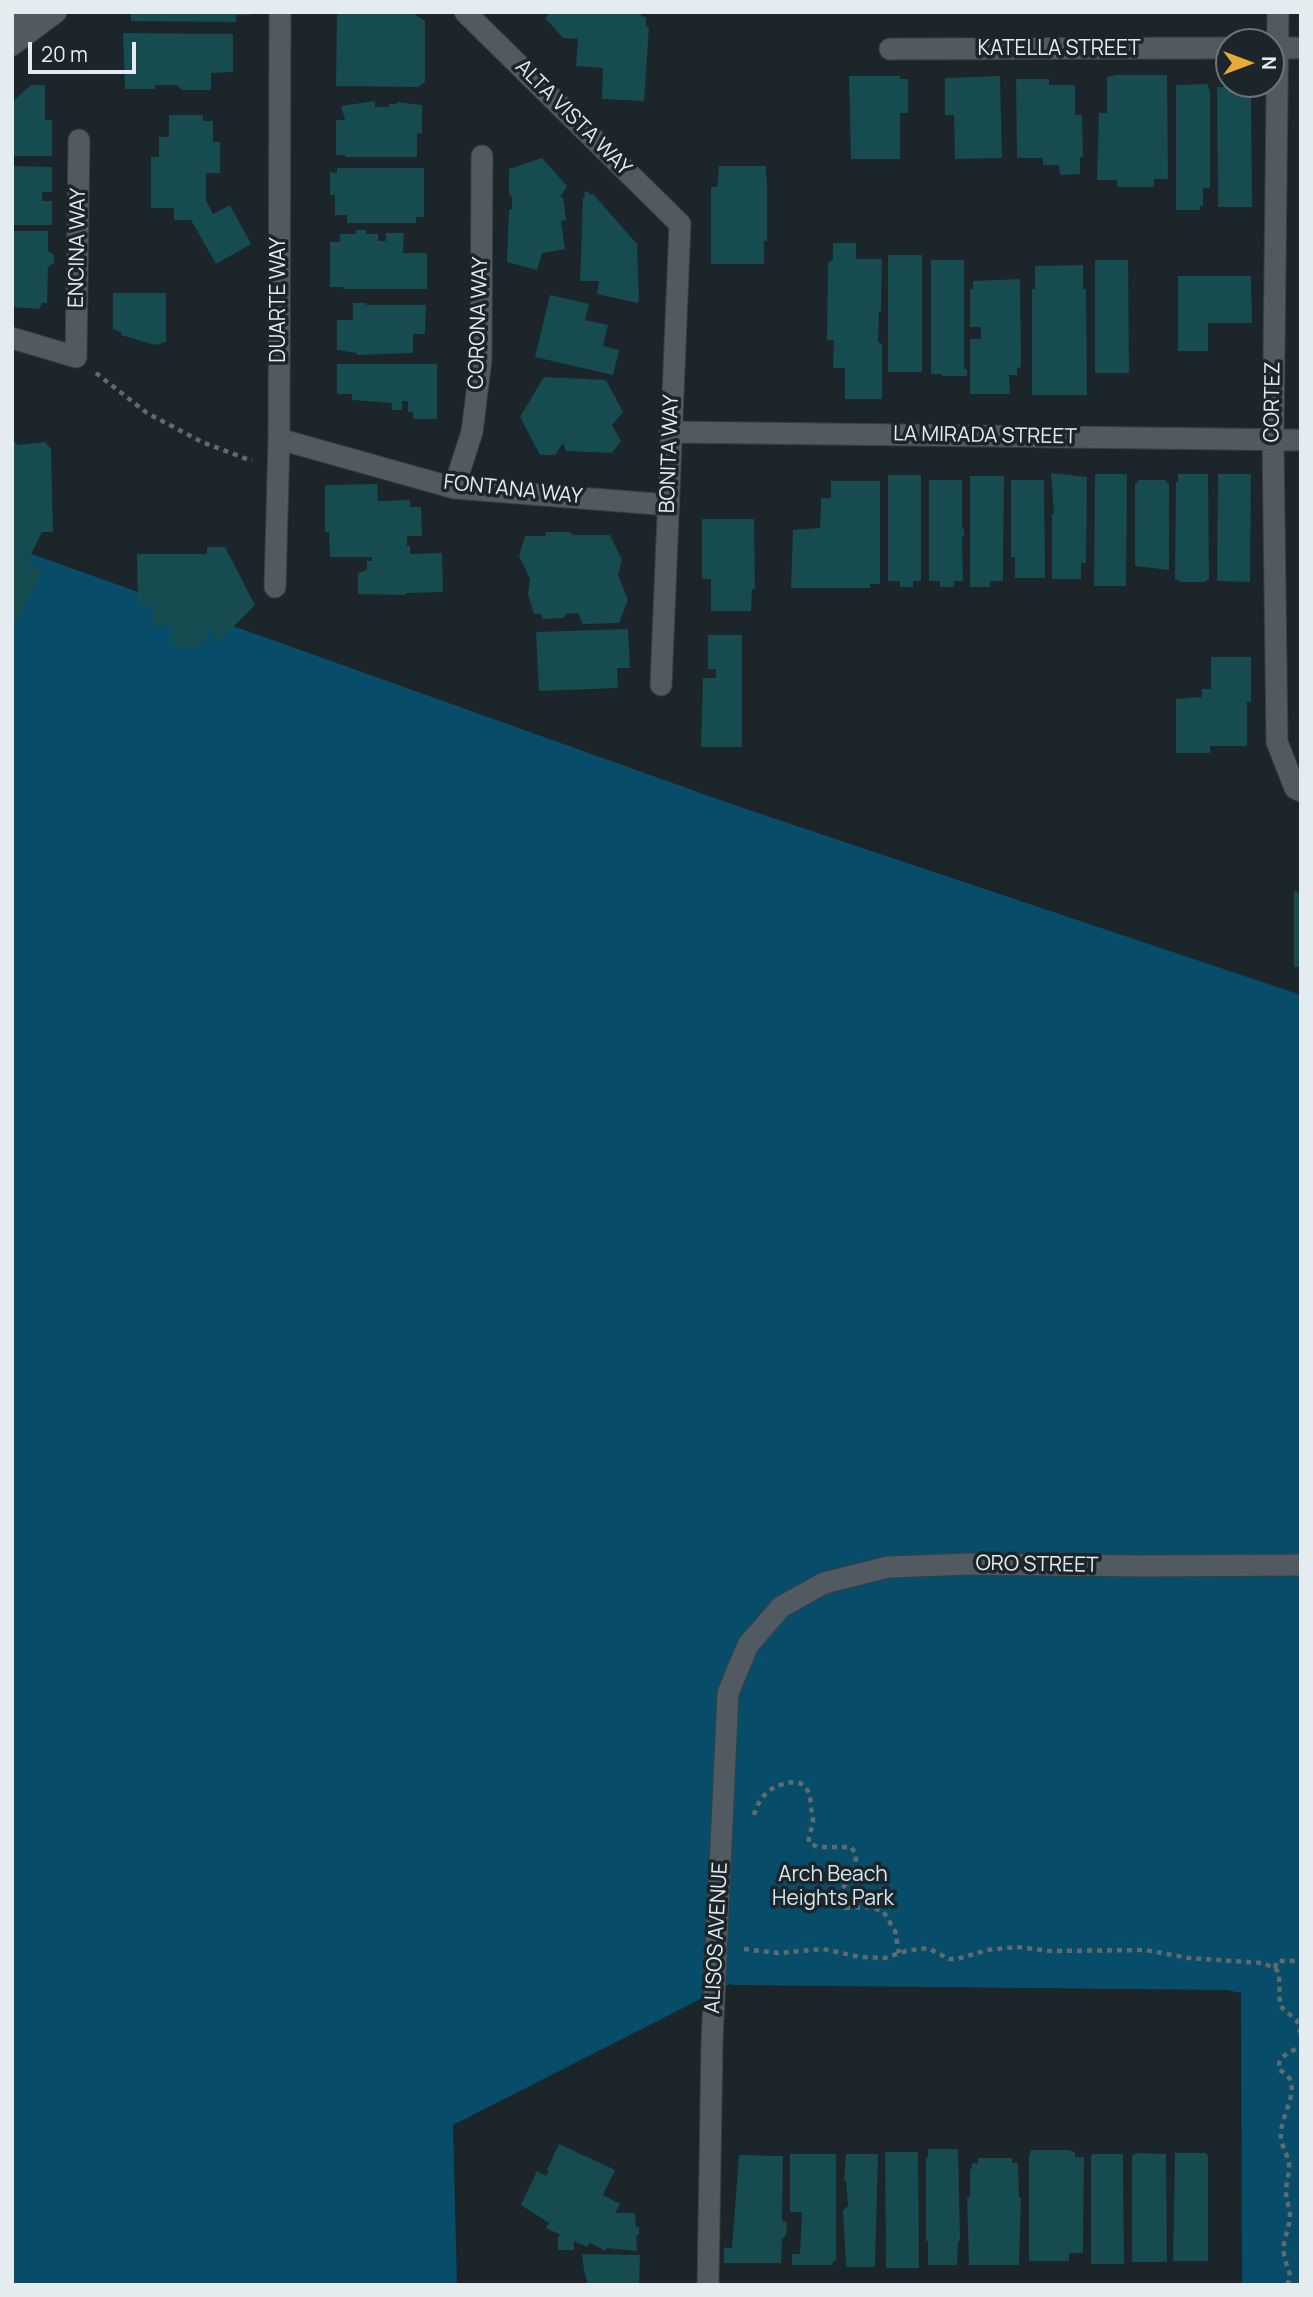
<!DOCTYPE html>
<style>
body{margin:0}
#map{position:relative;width:1313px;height:2297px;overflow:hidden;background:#1b252a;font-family:Manrope,sans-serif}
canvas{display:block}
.frame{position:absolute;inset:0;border:14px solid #e5ecef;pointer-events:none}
.north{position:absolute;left:1215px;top:28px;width:70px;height:70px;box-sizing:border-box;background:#1b252a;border:2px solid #6c7579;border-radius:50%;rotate:90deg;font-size:19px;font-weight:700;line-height:28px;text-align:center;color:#e5ecef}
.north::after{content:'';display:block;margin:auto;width:24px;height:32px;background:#e7ac36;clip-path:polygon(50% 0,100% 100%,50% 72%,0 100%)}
.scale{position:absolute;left:28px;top:42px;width:108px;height:32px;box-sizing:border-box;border:4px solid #e5ecef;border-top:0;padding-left:9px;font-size:21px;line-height:24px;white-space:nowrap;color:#e5ecef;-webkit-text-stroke:5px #1b252a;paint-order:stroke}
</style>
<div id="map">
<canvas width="1313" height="2297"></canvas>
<div class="frame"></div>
<div class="north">N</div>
<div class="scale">20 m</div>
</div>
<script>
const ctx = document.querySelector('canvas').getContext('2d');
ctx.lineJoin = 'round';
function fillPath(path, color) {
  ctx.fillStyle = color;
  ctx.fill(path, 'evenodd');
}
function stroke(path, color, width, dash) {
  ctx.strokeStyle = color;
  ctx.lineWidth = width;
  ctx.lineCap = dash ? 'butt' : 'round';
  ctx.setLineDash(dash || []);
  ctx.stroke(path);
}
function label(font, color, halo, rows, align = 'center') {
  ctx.font = font + ' Manrope,sans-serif';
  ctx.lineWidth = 7;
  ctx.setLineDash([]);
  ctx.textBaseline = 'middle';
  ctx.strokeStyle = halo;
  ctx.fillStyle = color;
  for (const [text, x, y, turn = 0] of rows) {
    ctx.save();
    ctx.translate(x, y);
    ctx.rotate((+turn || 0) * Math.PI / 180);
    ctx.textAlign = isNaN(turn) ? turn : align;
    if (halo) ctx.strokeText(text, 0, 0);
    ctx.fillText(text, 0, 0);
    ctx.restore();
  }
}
fillPath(new Path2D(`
 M12,547l725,259 564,189v1290h-59l-1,-292 -14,-3 -495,-5v-2l-279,142 4,160h-445z`), '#074d69');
fillPath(new Path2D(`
 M131,12h120v3h-15v7l-105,-1z
 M337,12h74l14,9v61l-7,5 -82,-1z
 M551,12h90v4l5,1v10h3l-5,74 -42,-2 1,-31 -27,-2 2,-27 -15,-1 -18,-20z
 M123,33l110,1v38l-22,1v17h-29l-5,-5h-22v4h-30z
 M1117,75h50l1,104h-14v8h-37v-7h-20l2,-67h8v-36z
 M849,76h51v3h8v34h-8v46h-49z
 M1000,76l2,82 -47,1 -1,-44h-9v-37z
 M1016,79h33v6h26v30h7l1,42h-3v17l-20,1 -1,-10h-16v-7h-26z
 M1207,84l3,7v97h-7v18h-3v4h-24v-125z
 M31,85h14v35h7v36h-40v-54z
 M1217,87h34l1,120h-34z
 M375,101v6h14v-3h8v-2l25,3v29l-5,-1v24h-72v-2h-9v-35h9l-4,-14z
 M169,115h34v6h10v21h7v31h-14v27l7,14 17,-9 21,39 -35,20 -25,-44h-17v-12h-23v-51h8v-20h10z
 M542,158l25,28 -7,11h3l3,23 -5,1 4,28 -23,4 -5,17 -30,-8 2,-52 3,-1v-12l-3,-3v-25z
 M12,166l40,1v25h-10v9h10v24h-40z
 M719,166h47v11h1v64h-3v23h-53v-77h6z
 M337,168h87v49h-8v6h-69v-8h-12v-20h-5v-23l7,1z
 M588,191l2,4 3,-1 44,50 2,57 -2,2 -40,-9 2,-13h-19l3,-83 2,-1 -1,-4z
 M356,230h10v4h12v7h8v-8h18l-1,20h24v36h-84v-2h-13v-45h10v-8h16z
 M12,231h36v20l6,4v8l-6,4 -1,36h-5l-3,6 -27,-2z
 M833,243h23v16h26l-1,52h-2l-1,31 4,2v55h-37v-31h-12l1,-28h-7l1,-77 5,-4z
 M888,255h34v117h-34z
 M931,260h33v109h3v7h-25v-2h-11z
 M1095,260h33l1,113h-34z
 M1083,265v24h3l1,106h-55v-106h3v-23z
 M1178,276h73l1,47h-44v28h-30z
 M1020,279l1,88 -4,1v7h-8l1,19h-40v-55h11v-12h-11v-38h3v-8z
 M113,293h53v49l-11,3 -34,-10v-3l-8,-3z
 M550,295l39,9 -4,16 23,5 -5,21 16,4 -6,25 -78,-18z
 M353,303h13v2h60l-1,29h-12v19l-56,2v-2l-20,-3v-30h16z
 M337,364h100v55h-24v-7h-5v-11h-6v9h-10v-7l-40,-3v-6h-15z
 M544,377l62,3 17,32 -11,13 9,16 -9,12 -46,-2 -3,-8 -8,12h-15l-20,-38z
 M12,439l6,6 27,-3 6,7 2,83h-11l-15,30 16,8 -26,52 -5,-3z
 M1051,473l36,4 -1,86h-5v16h-29v-65h2z
 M1095,474h32l-1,112h-32z
 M1178,474h30l1,106h-3v2h-27v-2h-4l1,-98h2z
 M1218,474h33l-1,108 -33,-1z
 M888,475h33v106h-8v6h-13v-6h-12z
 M970,476h34l-1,105h-13v6h-20z
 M929,480h33v49h2v7h-2l1,45h-9v6h-14v-6h-11z
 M1011,480h33l1,98h-30v-21h-4z
 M1138,480h28v3h3v87l-34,-4v-83h3z
 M831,481h49v103h-10v4h-79l2,-58 27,-2 1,-30h10z
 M377,484l1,17 32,-1v7h11l1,29h-15v10h3v8l32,-1 1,39 -37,1v2l-48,-1v-21l9,-3v-9h5v-4h-42l-1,-25h-4v-47z
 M702,519h52l1,70h-3l-1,22h-40v-32h-9z
 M546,532h24l2,3h38l12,25 -4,15 10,25 -9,23 -36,1 -5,-11 -12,1 -2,4 -21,1 -2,-5h-7l-6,-20 2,-15 -11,-23 6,-20h20z
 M207,547h18l30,58 -38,38 -8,-14 -8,18h-29l-1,-21h-18v-21h-15l-1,-51h70z
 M628,629l2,39h-13l1,20 -79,3 -3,-59z
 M708,635h34v112h-41l2,-69h13v-9h-8z
 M1211,657h40v45h-4v44h-37v7h-34v-54l26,-2v-8h9z
 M1294,891l7,1v75h-7z
 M559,2144l56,26 -12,25 17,9 -5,9h20l1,14h3v8h-3l1,16 -31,-3v3l-16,-8 -3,4 -13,-6v9h-16v-13l3,-2 -15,-7 3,-5 -28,-18 16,-34 9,5 3,-5 -2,-1z
 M928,2149h30l2,92h-2l-1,24h-29v-24h-2v-84h2z
 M1031,2150h37l7,2v5h9l-1,96h-14v8h-40v-104z
 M885,2152h33l1,116h-33z
 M1135,2153l31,1 1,108h-35v-107h3z
 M1175,2153h31l2,4v104h-35z
 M790,2154h46v107h-3v4h-41v-11h8l2,-42h-12z
 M846,2154h32l-3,113h-29l-3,-57 5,-4 -2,-25h-2z
 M1093,2154h30l1,110h-33v-108z
 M739,2155l44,1 -1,64 5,3 -1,12 -4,4 -1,24h-57v-15h8z
 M978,2158h34v5h6l1,34 2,1 -2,67h-50l-2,-68h3v-28h2v-6l6,1z
 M582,2254l58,1 -1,30h-51l-4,-14z`), '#164b4f');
const lane = new Path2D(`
 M708,2285l4,-243 16,-349 20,-48 33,-38 43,-24 64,-16 82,-3 172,2 159,-1`);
const street = new Path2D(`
 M1278,12l-5,428 4,302 18,46 6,3
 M12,45l14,-33
 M1271,48h30
 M890,49l339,-1
 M12,338l64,19 3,-217
 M670,432l631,8
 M279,439l175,49 215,17
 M454,488l18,-56 9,-72 1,-204
 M275,587l4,-148 1,-427
 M661,685l19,-461`);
const secondary = new Path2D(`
 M465,12l215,212
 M12,45l44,-33`);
stroke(lane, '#373f43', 23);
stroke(street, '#373f43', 23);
stroke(secondary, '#373f43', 23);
stroke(new Path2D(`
 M96,373l51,40 55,29 50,19
 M754,1815c3,-12 11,-24 23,-29 22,-8 32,-4 34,19 0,6 2,11 2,17 -1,8 -5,13 -4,21l9,4h33l5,7c0,29 -13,25 -19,47l8,7 24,-1 14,4 12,20 4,22
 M744,1949l34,4 45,-4 37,8 25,1 21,-7 22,-3 21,11h8l31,-9 29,-3 33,4 95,-1 44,8 73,5 13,5 4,5 1,33 17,15 4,13
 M1275,1968l2,-7h24
 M1287,2285c7,-13 -2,-18 -3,-31 -2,-12 5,-24 6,-37 0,-9 -4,-17 -4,-26 0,-9 4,-18 3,-27 -1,-9 -7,-17 -8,-26 -3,-22 27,-55 -2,-68 -3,-15 13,-17 22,-25`), '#616a6e', 4.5, [5, 5]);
stroke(lane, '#505a60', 21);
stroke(street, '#505a60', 21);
stroke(secondary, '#505a60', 21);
label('21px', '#e5ecef', '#1b252a', [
 ["KATELLA STREET",1059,49],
 ["ALTA VISTA WAY",573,118,45],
 ["ENCINA WAY",78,248,-89],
 ["DUARTE WAY",279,300,-90],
 ["CORONA WAY",479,323,-88],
 ["CORTEZ",1273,402,-89],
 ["LA MIRADA STREET",985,436,1],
 ["BONITA WAY",670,454,-88],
 ["FONTANA WAY",513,490,6],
 ["ORO STREET",1037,1565,1],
 ["ALISOS AVENUE",717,1938,-87]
]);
label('21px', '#d5e8f2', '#1b252a', [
 ["Arch Beach",833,1875],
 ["Heights Park",833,1899]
]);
</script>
